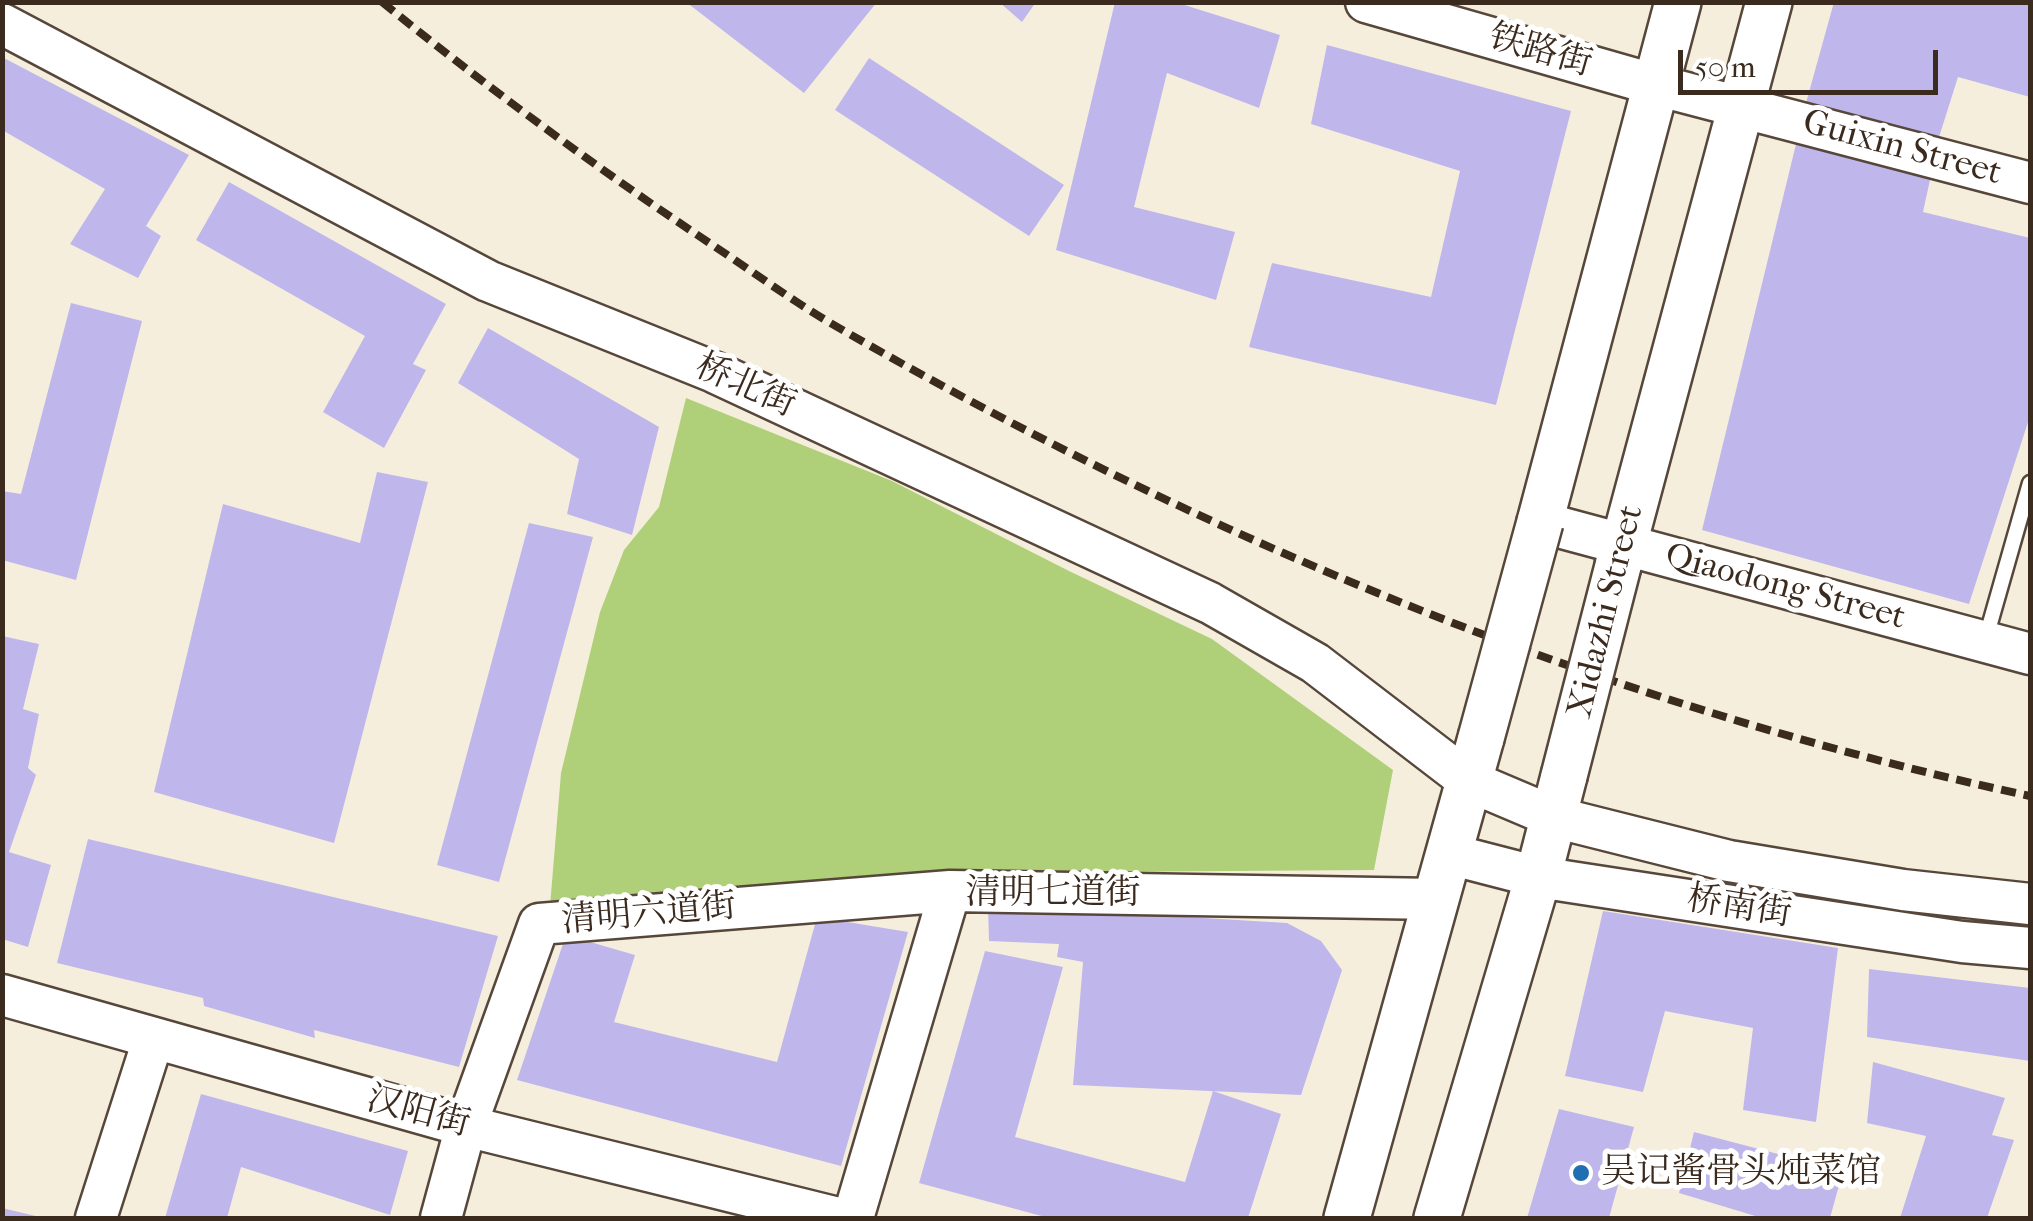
<!DOCTYPE html>
<meta charset="utf-8">
<style>
body{margin:0}
#map{position:relative;width:2033px;height:1221px;overflow:hidden;background:#f6eedd;font-family:"IM FELL French Canon",serif}
canvas{display:block}
.frame{position:absolute;inset:0;border:5px solid #3b2a1e;pointer-events:none}
.scale{position:absolute;left:1678px;top:50px;width:260px;height:45px;box-sizing:border-box;border:5px solid #3b2a1e;border-top:0;padding-left:12px;font-size:30px;line-height:35px;white-space:nowrap;color:#3b2a1e;-webkit-text-stroke:8px #fff;paint-order:stroke}
</style>
<div id="map">
<canvas width="2033" height="1221"></canvas>
<div class="frame"></div>
<div class="scale">50 m</div>
</div>
<script>
const ctx = document.querySelector('canvas').getContext('2d');
ctx.lineJoin = 'round';
function fillPath(path, color) {
  ctx.fillStyle = color;
  ctx.fill(path, 'evenodd');
}
function stroke(path, color, width, dash) {
  ctx.strokeStyle = color;
  ctx.lineWidth = width;
  ctx.lineCap = dash ? 'butt' : 'round';
  ctx.setLineDash(dash || []);
  ctx.stroke(path);
}
function label(font, color, halo, rows, align = 'center') {
  ctx.font = font + ' "IM FELL French Canon","Noto Serif SC",serif';
  ctx.lineWidth = 10;
  ctx.setLineDash([]);
  ctx.textBaseline = 'middle';
  ctx.strokeStyle = halo;
  ctx.fillStyle = color;
  for (const [text, x, y, turn = 0] of rows) {
    ctx.save();
    ctx.translate(x, y);
    ctx.rotate((+turn || 0) * Math.PI / 180);
    ctx.textAlign = isNaN(turn) ? turn : align;
    if (halo) ctx.strokeText(text, 0, 0);
    ctx.fillText(text, 0, 0);
    ctx.restore();
  }
}
fillPath(new Path2D(`
 M686,398l206,83 177,90 143,68 181,131 -19,100 -424,3 -400,33 11,-133 39,-161 24,-62 35,-43z`), '#afd078');
fillPath(new Path2D(`
 M686,2h191l-73,91z
 M999,2h37l-14,20z
 M1115,2h60l105,33 -21,73 -92,-35 -33,134 101,25 -19,68 -160,-50z
 M1834,2h196v95l-72,-20 -18,57 -17,78 107,26v178l-61,188 -267,-74 104,-427z
 M1327,45l244,66 -75,294 -247,-58 23,-84 159,34 29,-126 -149,-47z
 M2,57l187,98 -43,71 15,10 -23,42 -68,-34 35,-55 -103,-59z
 M869,58l195,127 -35,51 -194,-126z
 M229,182l217,122 -33,60 13,6 -42,78 -61,-36 42,-76 -169,-96z
 M71,303l71,18 -66,259 -74,-20v-69l19,3z
 M488,328l171,99 -27,108 -65,-21 12,-55 -121,-76z
 M377,472l51,10 -94,361 -180,-51 69,-288 137,39z
 M529,523l64,14 -94,345 -62,-17z
 M2,636l37,8 -16,65 16,5 -11,54 8,7 -27,77 42,13 -23,82 -26,-8z
 M88,839l410,97 -39,131 -145,-37 1,8 -111,-32 -1,-8 -146,-35z
 M988,905l299,18 34,18 21,29 -41,125 -228,-10 10,-123 -26,-5 2,-13 -70,-3z
 M1603,911l235,37 -22,174 -73,-12 10,-82 -88,-17 -22,81 -78,-16z
 M817,917l91,15 -67,234 -324,-86 49,-145 69,20 -21,67 163,40z
 M985,951l78,16 -48,170 170,45 28,-91 68,23 -33,104h-199l-130,-35z
 M1869,969l161,19v73l-163,-24z
 M1873,1062l132,36 -13,37 22,5 -27,78h-87l26,-82 -59,-13z
 M201,1094l207,57 -18,64 -149,-48 -14,51h-62z
 M1559,1109l75,18 -25,91h-82z
 M1694,1132l149,39 -13,47h-68l-83,-25z
 M2,1208l38,9v1h-38z`), '#bfb7ec');
const lane = new Path2D(`
 M1985,641l45,-158`);
const secondary = new Path2D(`
 M1366,2l290,83 374,98
 M2,24l486,257 226,91 496,231 105,60 154,118 85,36 175,44 174,29 127,14
 M1540,522l490,132
 M1449,854l89,23 424,65 68,6
 M2,995l464,131 372,92
 M96,1218l57,-178
 M441,1218l25,-92 73,-202 411,-33
 M853,1218l97,-327 487,8`);
const primary = new Path2D(`
 M1540,522l138,-520
 M1618,566l151,-564
 M1347,1218l134,-480
 M1437,1218l101,-341 26,-101`);
stroke(lane, '#57473b', 19);
stroke(secondary, '#57473b', 45);
stroke(primary, '#57473b', 50);
stroke(lane, '#fff', 14);
stroke(secondary, '#fff', 40);
stroke(primary, '#fff', 45);
stroke(new Path2D(`
 M382,2c106,86 216,167 329,242 38,25 76,53 116,77 373,217 781,385 1203,475`), '#3b2a1e', 8, [15, 8]);
const primaryBridge = new Path2D(`
 M1481,738l59,-216
 M1564,776l54,-210`);
stroke(primaryBridge, '#57473b', 50, []);
stroke(primaryBridge, '#fff', 45);
for (const [x, y, r, color] of [
 [1581,1173,10,"#1f6fb2"]
]) {
  const dot = new Path2D();
  dot.arc(x, y, r, 0, 2 * Math.PI);
  ctx.fillStyle = color;
  ctx.fill(dot);
  stroke(dot, '#fff', 4);
}
label('35px', '#3b2a1e', '#fff', [
 ["铁路街",1540,52,16],
 ["Guixin Street",1902,149,15],
 ["桥北街",745,387,24],
 ["Qiaodong Street",1785,588,15],
 ["Xidazhi Street",1607,612,-76],
 ["清明七道街",1053,894],
 ["桥南街",1739,908,9],
 ["清明六道街",649,915,-5],
 ["汉阳街",418,1113,15]
]);
label('35px', '#3b2a1e', '#fff', [
 ["吴记酱骨头炖菜馆",1601,1173]
], 'left');
</script>
